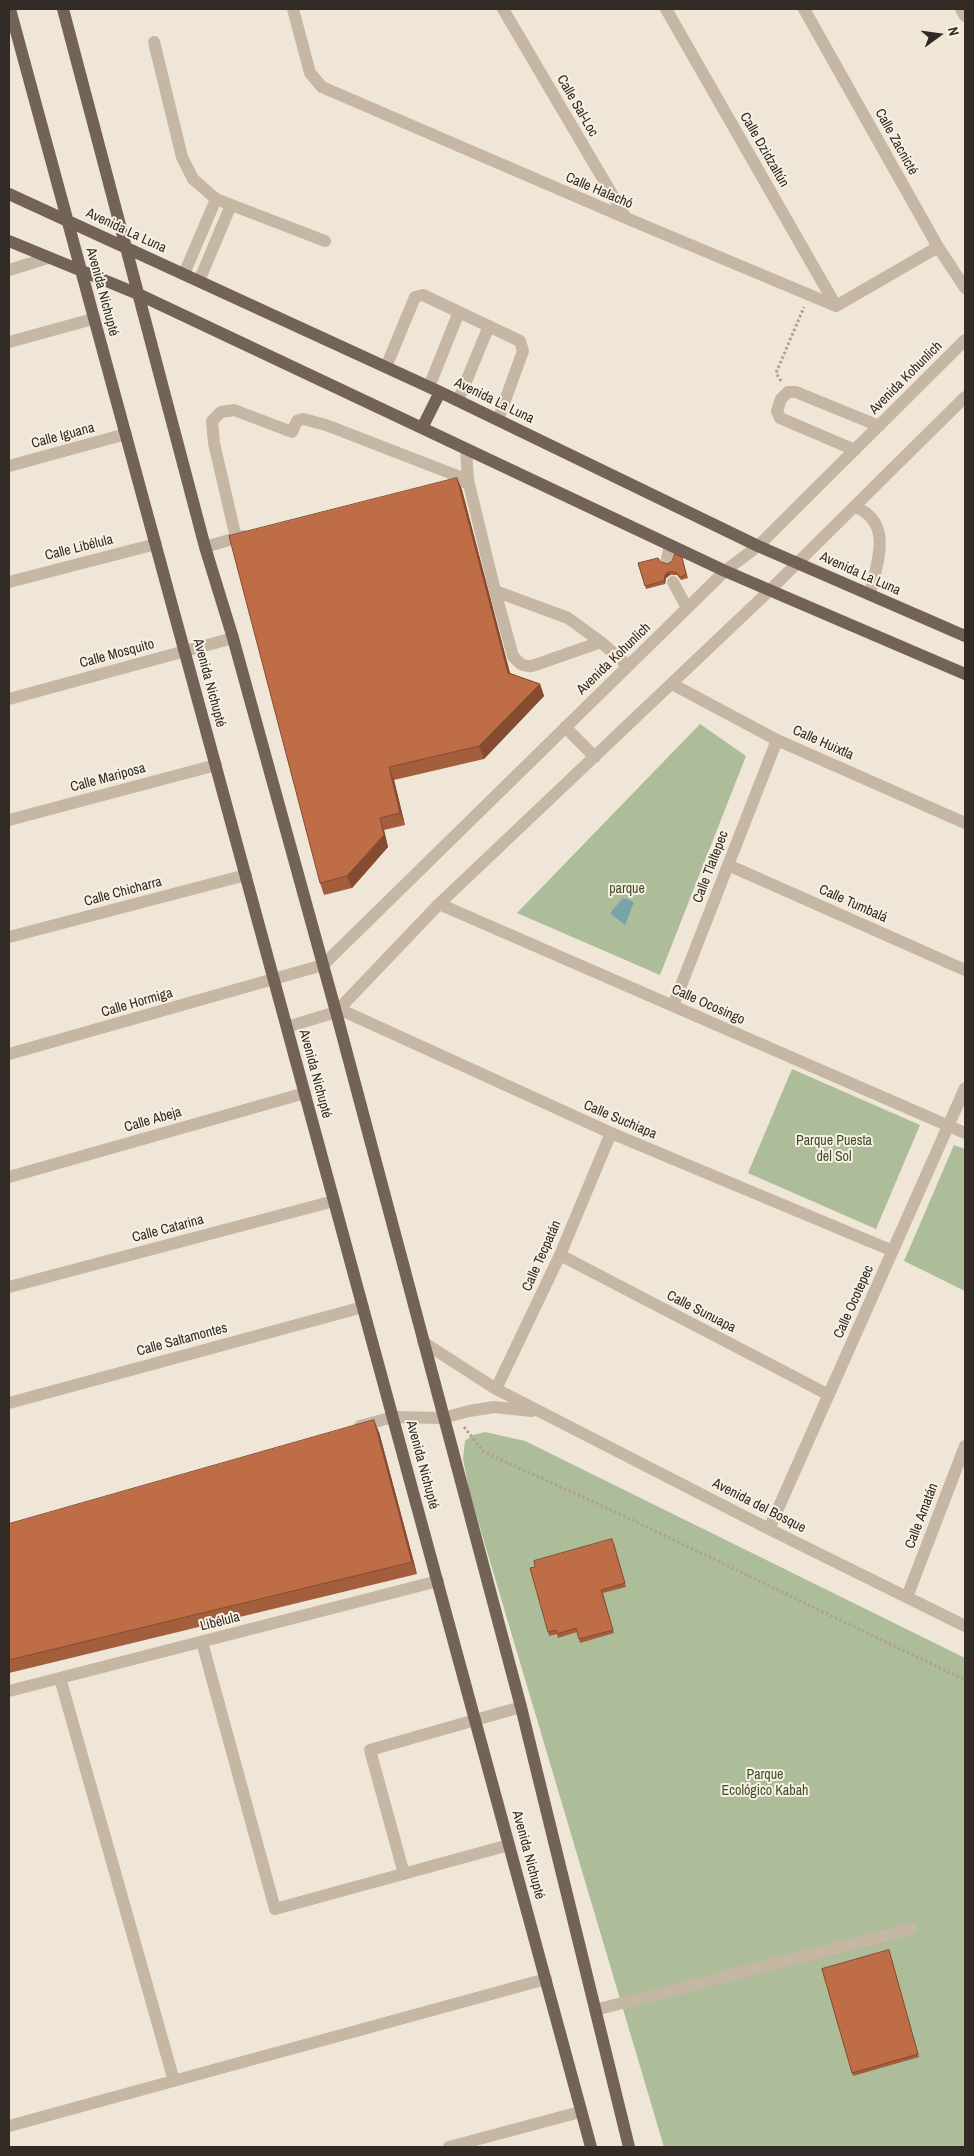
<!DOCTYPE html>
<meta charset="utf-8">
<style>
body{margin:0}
#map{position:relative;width:974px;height:2156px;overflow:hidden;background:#efe6d7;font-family:"Archivo Narrow",sans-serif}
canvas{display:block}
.frame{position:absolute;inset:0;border:10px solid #322a25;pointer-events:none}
.north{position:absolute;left:914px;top:10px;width:50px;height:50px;-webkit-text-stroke:4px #f7f0e3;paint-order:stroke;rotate:76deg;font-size:14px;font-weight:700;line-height:20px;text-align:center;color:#322a25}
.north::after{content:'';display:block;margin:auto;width:18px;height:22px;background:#322a25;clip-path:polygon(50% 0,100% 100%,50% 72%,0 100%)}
</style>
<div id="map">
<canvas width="974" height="2156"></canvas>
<div class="frame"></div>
<div class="north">N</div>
</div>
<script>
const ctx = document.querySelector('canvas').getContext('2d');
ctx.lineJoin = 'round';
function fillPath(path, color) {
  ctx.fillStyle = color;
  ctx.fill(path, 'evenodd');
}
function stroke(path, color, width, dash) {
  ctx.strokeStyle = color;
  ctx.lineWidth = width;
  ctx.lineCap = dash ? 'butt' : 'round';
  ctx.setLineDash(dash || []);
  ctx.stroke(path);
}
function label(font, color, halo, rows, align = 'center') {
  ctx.font = font + ' "Archivo Narrow",sans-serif';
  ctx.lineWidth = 4;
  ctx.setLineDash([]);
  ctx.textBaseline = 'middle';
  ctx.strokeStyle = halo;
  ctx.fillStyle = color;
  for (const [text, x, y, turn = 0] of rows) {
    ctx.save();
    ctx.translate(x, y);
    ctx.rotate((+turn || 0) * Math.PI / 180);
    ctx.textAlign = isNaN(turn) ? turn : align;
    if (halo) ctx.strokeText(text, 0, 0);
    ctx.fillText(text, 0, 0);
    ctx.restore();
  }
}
fillPath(new Path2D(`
 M700,724l46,32 -86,219 -143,-62z
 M792,1069l128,56 -44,104 -128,-56z
 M954,1145l11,4v142l-61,-30z
 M485,1432l40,9 440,217v489h-301l-194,-653 -7,-35 2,-18 8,-6z`), '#adbc99');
fillPath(new Path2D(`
 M623,898l11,4 -9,23 -15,-12z`), '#78a3aa');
stroke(new Path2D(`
 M781,381l-5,-8 28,-66
 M464,1427l20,25 140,64 341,164`), '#b1a18f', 3, [2.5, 2.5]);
stroke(new Path2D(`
 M293,9l17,64 12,14 304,131 210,88 102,-59
 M503,9l123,209
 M666,9l170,297
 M804,9l134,238 27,41
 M961,9l4,7
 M154,42l28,115 11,22 23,20 109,42
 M9,270l39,-12
 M184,274l32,-75
 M199,281l32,-76
 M9,342l84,-23
 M386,367l29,-70 8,-2 97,46 3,10 -25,69
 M429,387l30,-75
 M458,401l31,-75
 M855,450l-75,-32 -3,-7 4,-12 7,-7h8l83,34
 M9,466l117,-32
 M462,482l6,-2 -2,-31
 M855,507c39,15 22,56 15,87
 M236,538l-22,-95 -2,-22 9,-9 13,-2 58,22 5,-11 6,-2 23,6 142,55 27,111 18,65c6,7 9,11 19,10l69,-24
 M205,547l38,-11
 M667,559l3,-14
 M9,582l147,-38
 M673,582l14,26
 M495,591l73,27 33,24 27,24
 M672,684l105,56 188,83
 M9,699l224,-61
 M565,727l30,30
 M9,820l207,-55
 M728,865l237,105
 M439,904l526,229
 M9,937l237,-62
 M673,1006l104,-266
 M339,1009l272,124 282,118
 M287,1027l49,-15 103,-108 330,-313 196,-194
 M9,1054l314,-89 402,-394 33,-25 207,-206
 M9,1177l296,-84
 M560,1255l269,140
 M9,1287l325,-86
 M423,1342l73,47 273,140 196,97
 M496,1389l64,-134 51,-122
 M9,1403l354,-96
 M360,1426l33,-9 50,1 26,-7 25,-4 38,4
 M769,1529l196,-441
 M907,1597l58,-151
 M202,1642l73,267 234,-64
 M60,1678l114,403
 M9,1691l429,-110
 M404,1874l-34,-124 151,-43
 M595,2010l316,-81
 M9,2126l537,-147
 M449,2147l131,-35`), '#c6b6a4', 12);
stroke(new Path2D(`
 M10,9l581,2138
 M63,9l142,538 28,91 103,374 185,695 108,440
 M9,194l431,198 318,154 207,90
 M9,241l129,53 587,277 240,103
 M422,428l18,-36`), '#736357', 12);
fillPath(new Path2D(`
 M457,478l5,12 48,183 30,11 4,12 -60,63 -90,21 11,45 -21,5 4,17 -36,41 -28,7 -4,-12z
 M682,557l6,21 -7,2 -4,-5h-7l-4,3 -1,6 -19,5 -8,-26 30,1z
 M379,1432l38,142 -408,99v-149z
 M614,1543l12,44 -23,6 11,40 -34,10 -3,-11 -19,6 -1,-4 -8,2 -1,-4z
 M889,1950l30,107 -66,19 -31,-107z`), '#a35e3c');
fillPath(new Path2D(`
 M457,478l5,12 51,195 -5,-12z
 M668,572l2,3 -4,3 -1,6 -1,-3 1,-6z
 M540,684l4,12 -60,63 -5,-13z
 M389,767l5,13 11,45 -5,-12z
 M380,818l4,12 4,17 -36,41 -5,-12z
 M374,1420l5,12 38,142 -5,-12z`), '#854c31');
const building = new Path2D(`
 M457,478l51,195 32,11 -61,62 -90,21 11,46 -20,5 4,17 -37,41 -27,7 -91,-347z
 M675,554l7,3 4,18 -6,2 -4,-5h-8l-3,3 -1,6 -19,5 -7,-23 20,-5 3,4 7,2 4,-3z
 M374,1420l38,142 -403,98v-136z
 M612,1539l13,44 -24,7 12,40 -34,9 -3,-11 -19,6 -1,-4 -8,2 -18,-64 5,-1 -1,-6z
 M889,1950l29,104 -66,19 -30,-104z`);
fillPath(building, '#be6d46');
stroke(building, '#854c31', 1);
label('14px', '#322a25', '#f7f0e3', [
 ["Calle Sal-Loc",577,106,60],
 ["Calle Zacnicté",896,142,61],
 ["Calle Dzidzaltún",764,150,60],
 ["Calle Halachó",599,191,23],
 ["Avenida La Luna",126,231,25],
 ["Avenida Nichupté",102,292,75],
 ["Avenida Kohunlich",906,378,-45],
 ["Avenida La Luna",494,401,26],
 ["Calle Iguana",63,436,-15],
 ["Calle Libélula",79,548,-14],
 ["Avenida La Luna",860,574,24],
 ["Calle Mosquito",117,654,-15],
 ["Avenida Kohunlich",614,659,-44],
 ["Avenida Nichupté",209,683,75],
 ["Calle Huixtla",823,743,24],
 ["Calle Mariposa",108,778,-15],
 ["Calle Tlaltepec",711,867,-69],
 ["Calle Chicharra",123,892,-15],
 ["Calle Tumbalá",853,904,24],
 ["Calle Hormiga",137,1003,-16],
 ["Calle Ocosingo",708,1005,24],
 ["Avenida Nichupté",315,1074,75],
 ["Calle Abeja",153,1120,-16],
 ["Calle Suchiapa",620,1120,23],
 ["Calle Catarina",168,1229,-15],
 ["Calle Tecpatán",542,1256,-66],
 ["Calle Ocotepec",854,1302,-66],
 ["Calle Sunuapa",701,1312,27],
 ["Calle Saltamontes",182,1340,-15],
 ["Avenida Nichupté",422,1465,75],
 ["Avenida del Bosque",759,1506,27],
 ["Calle Amatán",922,1516,-69],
 ["Libélula",220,1622,-14],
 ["Avenida Nichupté",528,1855,75]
]);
label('14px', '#3e4e2b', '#f7f0e3', [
 ["parque",627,889],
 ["Parque Puesta",834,1141],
 ["del Sol",834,1157],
 ["Parque",765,1775],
 ["Ecológico Kabah",765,1791]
]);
</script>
